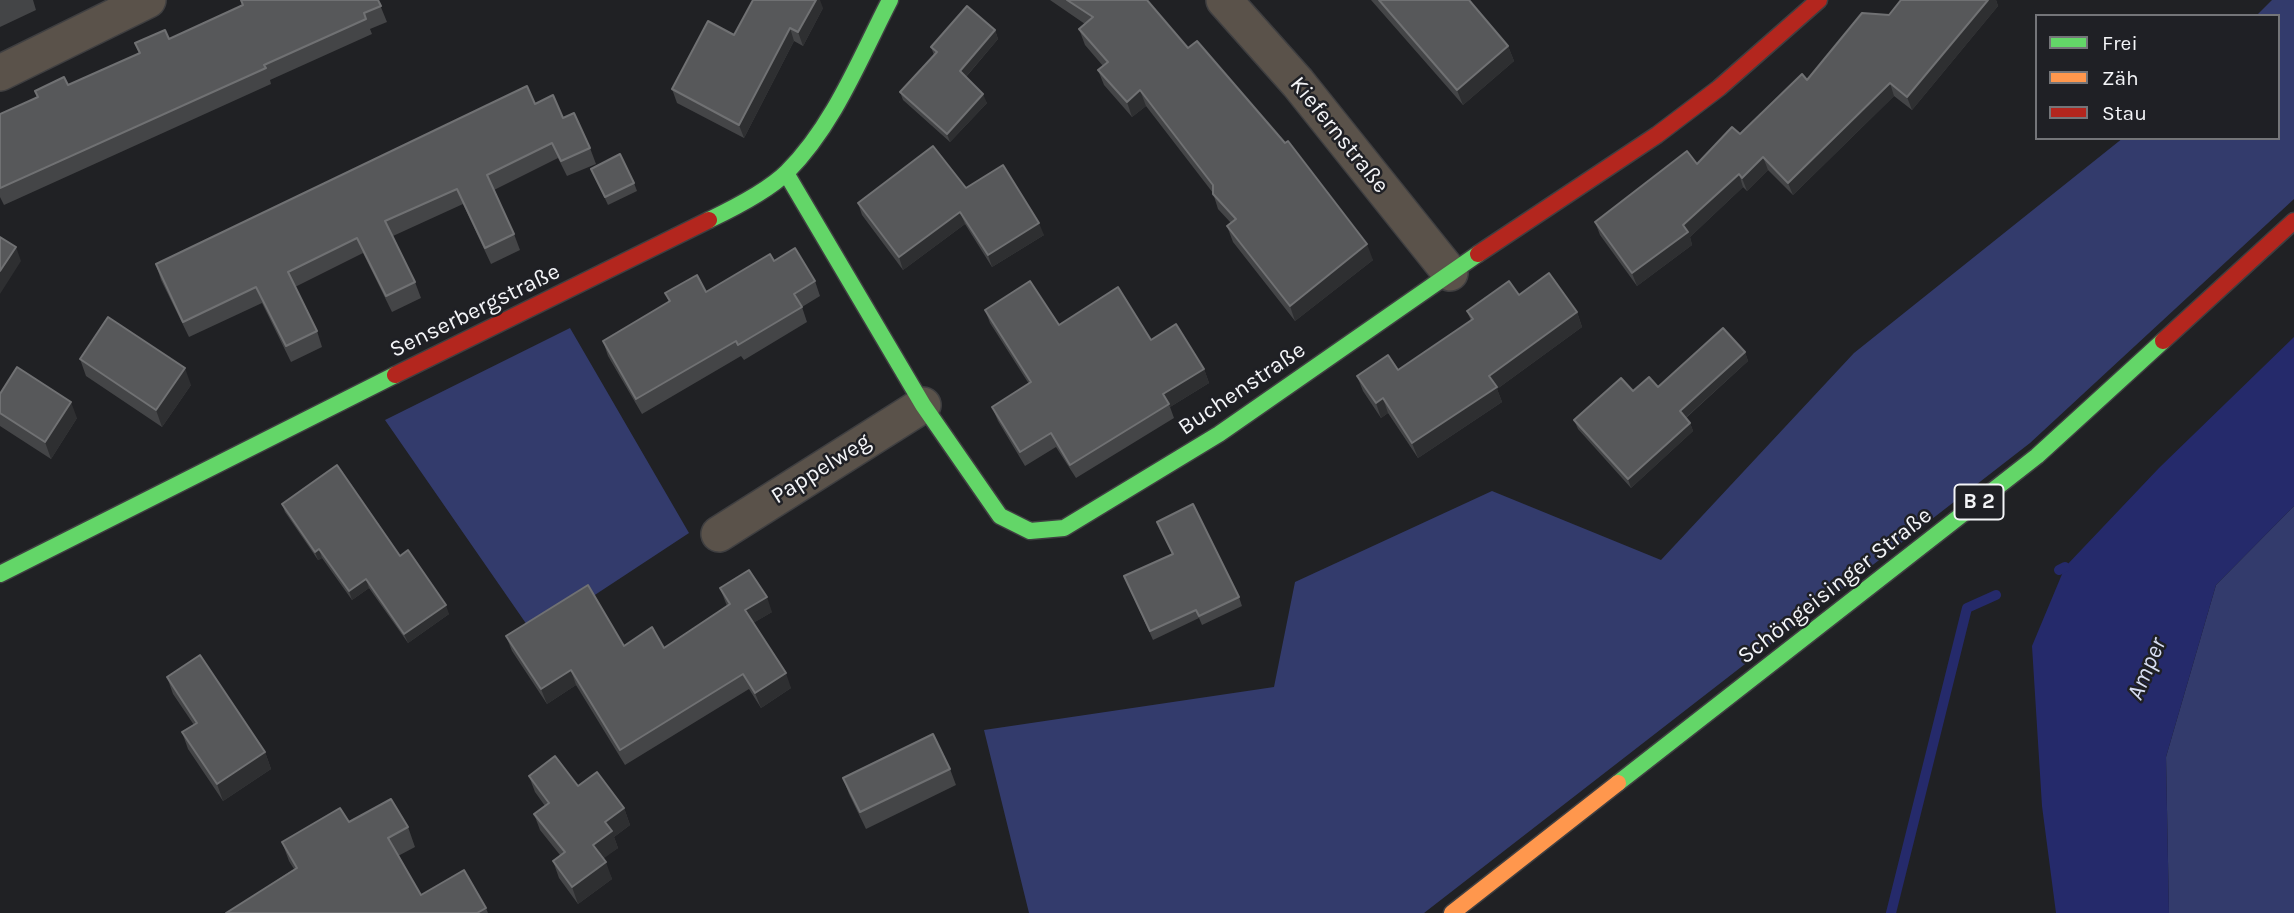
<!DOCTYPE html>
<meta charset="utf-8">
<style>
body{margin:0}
#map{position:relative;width:2294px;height:913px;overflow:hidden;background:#202124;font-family:Karla,sans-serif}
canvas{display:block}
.legend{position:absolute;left:2035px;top:14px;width:245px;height:126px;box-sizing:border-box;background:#1f2025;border:2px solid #747579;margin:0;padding:9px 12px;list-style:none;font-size:21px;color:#f4f5f8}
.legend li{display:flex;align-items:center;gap:14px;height:35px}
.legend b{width:35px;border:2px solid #747579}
</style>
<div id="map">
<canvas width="2294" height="913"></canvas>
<ul class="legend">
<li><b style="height:9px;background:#63d668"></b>Frei</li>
<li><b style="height:9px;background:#ff974d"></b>Zäh</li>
<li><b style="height:9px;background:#b3261e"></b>Stau</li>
</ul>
</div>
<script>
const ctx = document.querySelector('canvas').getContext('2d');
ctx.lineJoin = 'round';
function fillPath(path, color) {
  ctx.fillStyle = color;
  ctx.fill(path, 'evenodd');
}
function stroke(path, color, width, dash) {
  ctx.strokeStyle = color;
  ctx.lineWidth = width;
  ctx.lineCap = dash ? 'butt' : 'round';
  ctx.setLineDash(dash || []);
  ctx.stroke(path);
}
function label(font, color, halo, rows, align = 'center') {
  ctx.font = font + ' Karla,sans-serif';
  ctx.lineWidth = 5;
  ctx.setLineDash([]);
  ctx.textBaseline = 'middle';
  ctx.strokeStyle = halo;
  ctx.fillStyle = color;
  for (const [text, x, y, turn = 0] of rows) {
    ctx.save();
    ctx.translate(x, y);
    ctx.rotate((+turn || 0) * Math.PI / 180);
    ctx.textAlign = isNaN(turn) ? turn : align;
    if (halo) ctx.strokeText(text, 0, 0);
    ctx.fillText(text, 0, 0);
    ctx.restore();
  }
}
fillPath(new Path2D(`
 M2272,0h22v199l-264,244 -606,470h-395l-45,-183 290,-43 21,-105 197,-91 169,69 193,-207 269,-215h155v-122h-22z
 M570,328l119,205 -155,102 -149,-215z
 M2294,506v407h-125l-3,-156 50,-172z`), '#333b6c');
fillPath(new Path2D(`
 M2294,337v169l-78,79 -50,172 3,156h-113l-14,-107 -10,-160 33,-79 94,-99z`), '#252a6b');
stroke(new Path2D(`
 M2059,570l6,-3
 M1891,913l76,-305 29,-13`), '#252a6b', 10);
const street = new Path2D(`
 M1224,0l74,83 152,190
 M0,73l148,-73
 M719,534l204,-129`);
const fast = new Path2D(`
 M786,173l137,232 77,111 30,15 34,-3 155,-94 259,-180
 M709,220c23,-11 60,-30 78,-48 47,-47 73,-114 103,-172
 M0,574l395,-199
 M1618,783l419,-327 126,-115`);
const slow = new Path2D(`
 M1452,913l166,-130`);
const jam = new Path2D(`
 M1478,254l179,-119 62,-47 100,-88
 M2163,341l131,-120
 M395,375l314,-155`);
stroke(street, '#3f3f41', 38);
stroke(fast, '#3f3f41', 19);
stroke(slow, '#3f3f41', 19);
stroke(jam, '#3f3f41', 19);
stroke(street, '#5a524a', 35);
stroke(fast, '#63d668', 16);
stroke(slow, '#ff974d', 16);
stroke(jam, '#b3261e', 16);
fillPath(new Path2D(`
 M0,0h33l3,10 -36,17z
 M240,0h138l9,22 -17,7 2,5 -102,46 1,4 -267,121 -4,-8v-83l37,-17 -2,-6 33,-6 71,-32 -4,-10 34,-4 73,-34z
 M1050,0h97l226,260 -78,61 -62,-79 -6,-16 4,-3 -13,-14 -5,-16 -67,-87 -14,11 -28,-32 -6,-15 5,-4 -18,-21 -6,-16 6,-5z
 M1371,0h98l39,46 6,15 -51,44z
 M1901,0h95l2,6 -86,104 -18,-14 -101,99 -25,-25 -21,21 -4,-4 -53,50 2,8 -55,41 -37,-51 -5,-13 102,-58 43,-30 67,-54 82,-65z
 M823,8l-20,38 -9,-5 -50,97 -67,-35 -5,-14 62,-54z
 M995,30l3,9 -32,38 21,26 -37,39 -47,-42 -3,-8 34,-37 -3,-8z
 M535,104l28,14 27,30 6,16 -29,12 -9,-18 -64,32 20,44 6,16 -29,14 -28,-60 -70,32 22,46 6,16 -29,14 -29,-59 -68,34 22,44 5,16 -31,15 -29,-59 -73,34 -28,-57 -5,-16z
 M591,169l43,14 3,8 -29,14z
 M966,188l78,47 -52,32 -27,-43 -62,46 -41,-55 -4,-12z
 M774,261l41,20 5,15 -18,11 5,15 -63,38 -3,-4 -99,58 -34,-58 -5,-15 66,-39 -4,-9 41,-1z
 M1519,295l58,17 5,15 -85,62 5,13 -84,56 -30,-45 -7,5 -18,-27 -6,-15 41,-6 73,-49 -4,-10z
 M985,310l74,15 92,15 53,29 5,14 -39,24 4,11 -98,60 -20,-31 -31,19 -27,-45 -6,-14 37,-23 -39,-61z
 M1745,352l3,9 -62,57 4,5 3,8 -62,57 -53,-59 -4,-9 59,-29 25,-4z
 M80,359l111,26 -29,42 -76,-51z
 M0,394l77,24 -26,41 -51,-33z
 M282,504l118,52 49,58 -41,29 -39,-55 -17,12 -30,-42 -4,2 -33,-48z
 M1157,522l82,75 3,9 -40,19 -3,-7 -46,22 -29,-64 48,-22z
 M720,588l52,24 -19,11 38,65 -30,20 -12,-19 -124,76 -49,-80 -29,19 -35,-53 -6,-15 118,10 40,2 63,-42z
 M167,677l98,75 6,17 -48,32 -35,-52 -6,-17 12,-7 -21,-31z
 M950,769l6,16 -90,44 -17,-35 -6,-16z
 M529,776l49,10 46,22 6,17 -16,12 4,11 -15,10 9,21 -34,25 -19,-26 -6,-17 7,-6 -20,-25 -6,-16 11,-8 -10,-14z
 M349,822l59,5 7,20 -17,9 23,39 65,13 2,5h-262l68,-44 -5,-8 -7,-19z`), '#444547');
fillPath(new Path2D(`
 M816,0h4l3,8 -20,38 -5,-14z
 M1988,0h8l2,6 -86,104 -5,-13z
 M790,28l4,13 -50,97 -5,-13z
 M995,30l3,9 -35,41 -3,-9z
 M1508,46l6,15 -51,44 -6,-15z
 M1890,83l4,13 -101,99 -5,-12z
 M1140,90l6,16 -14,11 -5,-15z
 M983,94l4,9 -37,39 -3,-8z
 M1763,157l5,13 -21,21 -5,-13z
 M1739,174l4,13 -53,50 2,8 -55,41 -5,-13z
 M960,212l5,12 -62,46 -4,-13z
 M1039,223l5,12 -52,32 -4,-12z
 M1367,244l6,16 -78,61 -5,-15z
 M16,247l5,14 -21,33v-23z
 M1577,312l5,15 -85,62 5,13 -84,56 -6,-15 77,-67z
 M1745,352l3,9 -65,59 -3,-9z
 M185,368l6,17 -29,42 -6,-17z
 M1204,369l5,14 -39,24 -7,-13z
 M1383,398l5,15 -7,5 -5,-15z
 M71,402l6,16 -26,41 -6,-17z
 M1690,423l3,8 -62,57 -3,-9z
 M319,549l3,9 -4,2 -3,-8z
 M366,579l3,9 -17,12 -3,-9z
 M767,597l5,15 -22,13 -5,-15z
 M446,605l3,9 -41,29 -4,-9z
 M571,670l5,15 -29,19 -6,-15z
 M786,673l5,15 -30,20 -6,-15z
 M265,752l6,17 -48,32 -6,-17z
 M624,808l6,17 -16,12 4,11 -19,14 -6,-17 12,-23z
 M606,862l6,17 -34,25 -6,-17z`), '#2e2f31');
const building = new Path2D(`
 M241,0h137l3,6 -17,7 2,6 -102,46 2,3 -266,120v-74l38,-17 -3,-6 29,-14 4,8 72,-32 -5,-10 30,-13 4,9 74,-34z
 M753,0h63l-18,32 -8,-4 -51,97 -67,-36 36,-68 26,14z
 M1067,0h80l41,48 9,-7 88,102 3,-2 79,103 -77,62 -63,-80 9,-7 -23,-25v-9l-73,-95 -13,12 -29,-32 10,-8 -29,-33 14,-12z
 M1379,0h90l39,46 -51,44z
 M1901,0h87l-81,97 -17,-14 -102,100 -25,-26 -21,21 -3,-4 -56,51 5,7 -56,41 -37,-51 92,-71 10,13 35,-37 8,7 62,-60 5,6 55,-67 27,2z
 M967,6l28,24 -35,41 23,23 -36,40 -47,-42 37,-40 -6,-5z
 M527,86l8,18 18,-9 10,23 11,-5 16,35 -29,13 -9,-18 -65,32 27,59 -29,14 -28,-59 -72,32 30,61 -29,14 -29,-58 -69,34 29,59 -31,15 -30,-59 -73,35 -27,-58z
 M933,146l33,42 37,-23 36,58 -51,32 -28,-43 -61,45 -41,-54z
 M620,154l14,29 -29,14 -14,-28z
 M0,237l16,10 -16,24z
 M795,248l20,33 -21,13 8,13 -64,38 -2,-4 -100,58 -33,-58 67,-40 -5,-8 32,-18 9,17 64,-38 4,7z
 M1549,273l28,39 -88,64 8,11 -85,56 -29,-45 -7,5 -19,-27 31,-21 10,15 75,-51 -6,-8 42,-30 10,14z
 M1030,281l29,44 59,-38 33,53 25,-16 28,45 -41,25 6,10 -99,61 -19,-32 -31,19 -28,-45 39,-25 -46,-72z
 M108,317l77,51 -29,42 -76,-51z
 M1723,328l22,24 -65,59 10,12 -62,56 -54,-59 47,-42 12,13 16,-14 9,10z
 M17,367l54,35 -26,40 -45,-29v-19z
 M337,465l63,91 8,-6 38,55 -42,29 -38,-55 -17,12 -30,-42 -4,3 -33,-48z
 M1193,504l46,93 -40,19 -3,-6 -46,21 -26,-55 49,-22 -16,-32z
 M749,570l18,27 -22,13 41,63 -31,20 -12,-19 -123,76 -49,-80 -30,19 -35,-53 82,-51 36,61 28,-19 12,21 66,-44 -10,-16z
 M200,655l65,97 -48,32 -35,-52 15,-9 -30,-46z
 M933,734l17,35 -90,43 -17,-34z
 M555,756l23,30 19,-14 27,36 -19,14 7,9 -19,14 13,17 -34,25 -19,-26 12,-9 -31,-38 15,-11 -20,-27z
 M391,799l17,28 -20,11 33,57 43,-25 22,38 -9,5h-251l71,-45 -15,-26 58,-34 9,14z`);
fillPath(building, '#57585a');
stroke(building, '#707173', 2);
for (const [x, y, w] of [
 [1979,502,49]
]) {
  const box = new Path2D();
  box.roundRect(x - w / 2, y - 17.5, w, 35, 5);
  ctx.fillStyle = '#1f2025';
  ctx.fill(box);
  stroke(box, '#f4f5f8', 2);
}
label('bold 21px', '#f4f5f8', null, [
 ["B 2",1979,502]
]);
label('23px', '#f4f5f8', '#1f2025', [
 ["Kiefernstraße",1339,135,51],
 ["Senserbergstraße",475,311,-26],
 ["Buchenstraße",1242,389,-34],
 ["Pappelweg",821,469,-32],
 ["Schöngeisinger Straße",1835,586,-38]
]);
label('italic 24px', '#d6dcf1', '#1f2025', [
 ["Amper",2147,669,-67]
]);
</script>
